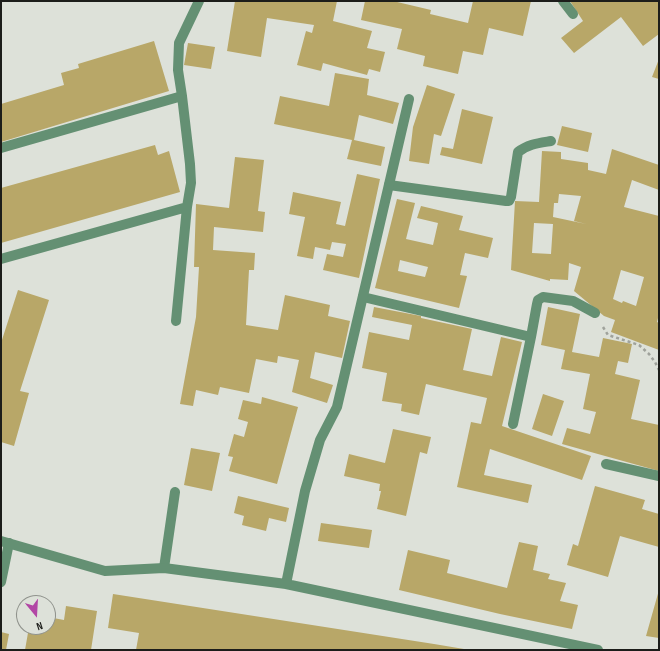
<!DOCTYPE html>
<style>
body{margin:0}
#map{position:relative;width:660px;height:651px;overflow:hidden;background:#dde1d9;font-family:"Sofia Sans Condensed",sans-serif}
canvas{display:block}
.frame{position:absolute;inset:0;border:2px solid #1c1d1a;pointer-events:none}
.north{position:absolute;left:16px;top:595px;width:40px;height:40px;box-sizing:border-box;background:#dde1d9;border:1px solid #90938d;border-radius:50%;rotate:162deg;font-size:11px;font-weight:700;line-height:16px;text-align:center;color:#1c1d1a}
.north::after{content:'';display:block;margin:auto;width:14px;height:18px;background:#b246a5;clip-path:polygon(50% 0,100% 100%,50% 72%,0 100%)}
</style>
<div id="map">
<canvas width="660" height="651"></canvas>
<div class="frame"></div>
<div class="north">N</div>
</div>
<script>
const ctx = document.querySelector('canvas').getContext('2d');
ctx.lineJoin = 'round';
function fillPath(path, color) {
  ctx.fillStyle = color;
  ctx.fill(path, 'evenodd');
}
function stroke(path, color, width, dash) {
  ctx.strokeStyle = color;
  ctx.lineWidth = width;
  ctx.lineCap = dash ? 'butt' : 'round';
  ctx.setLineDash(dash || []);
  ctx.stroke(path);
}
fillPath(new Path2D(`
 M235,1h102l-4,20 39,10 -5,17 18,4 -5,20 -11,-3 -2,6 -44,-12 -2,8 -24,-6 9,-34 6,2 2,-8 -47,-7 -6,39 -34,-6z
 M365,1h28l38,9 -1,4 38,9 5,-22h58l-8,35 -34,-8 -6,27 -20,-4 -5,23 -35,-8 2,-10 -28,-7 5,-20 -41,-9z
 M570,1h89v33l-16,12 -22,-29 -47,36 -13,-15 22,-17z
 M154,41l15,50 -168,51v-38l63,-19 -3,-12 18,-5 -1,-4z
 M188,43l27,4 -4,22 -27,-4z
 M659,59v20l-7,-2z
 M335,73l34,6 -2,16 32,8 -6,21 -34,-9 -5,25 31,7 -4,19 -34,-7 5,-19 -78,-16 6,-28 49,10z
 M427,85l28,9 -14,42 -7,-2 -5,30 -20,-3 4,-34z
 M462,109l31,8 -11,47 -42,-9 2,-8 11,2z
 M562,126l30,7 -4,19 -31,-7z
 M155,145l3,10 11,-4 11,41 -179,51v-55z
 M612,149l47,16v25l-27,-10 -8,27 35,9v98l-2,8 2,1v27l-48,-18 4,-12 -11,-4 -30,-25 7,-24 -12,-4 -1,17 -18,-1v2l-39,-11 4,-69 24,1 3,-51 19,1v7l27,4v7l18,4zM559,194l22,2 -7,25 12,3 -33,-7 1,-14h4zM534,223l19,1 -2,30 -19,-1zM621,270l23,7 -8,29 -13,-5 -1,2 -9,-4z
 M235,157l29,3 -6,51 7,1 -2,20 -49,-5 -1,23 42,3 -1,17h-5l-3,55 32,5 7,-35 45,10 -2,11 22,5 -8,37 -27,-6 -5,26 23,7 -6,18 -35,-11 7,-32 -21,-4 -1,7 -21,-4 -7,34 -29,-6 -2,8 -22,-5 -3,16 -13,-2 16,-87 3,-50h-5l2,-63 33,4z
 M357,174l23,5 -21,99 -36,-8 4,-16 16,3 3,-13 -14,-2 -2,8 -15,-3 -2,12 -16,-3 8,-39 -16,-3 4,-22 48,10 -5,22 9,2z
 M397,199l18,4 -9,36 27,6 5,-22 -21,-5 4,-12 42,10 -4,14 34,8 -5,20 -23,-5 -5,22 7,1 -8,32 -84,-20zM400,260l28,7 -3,10 -27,-6z
 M18,290l31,10 -29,91 9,2 -15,53 -13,-4v-99z
 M374,307l47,9v2l51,11 -9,41 29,6 9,-39 21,5 -20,84 89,30 -9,24 -92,-31 -6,26 48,10 -4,18 -71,-16 14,-65 10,2 6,-26 -61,-14 -7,31 -18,-4 1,-7 -20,-3 5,-28 -25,-5 7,-36 40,8 3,-15 -40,-8z
 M548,307l32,7 -8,38 27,5 4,-19 29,6 -4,19 -10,-2 -3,13 25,6 -9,39 28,6v46l-97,-27 5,-16 23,6 6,-22 -13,-3 7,-35 -29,-5 4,-19 -24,-5z
 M543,394l21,7 -12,35 -20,-7z
 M262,397l36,10 -21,77 -48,-13 4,-14 -5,-1 6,-22 10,3 4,-15 -10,-3 5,-19 18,4z
 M393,429l38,8 -4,17 -7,-2 -14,64 -29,-7 4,-18h-2l1,-7 -36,-8 5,-22 36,9z
 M191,448l29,5 -8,38 -28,-6z
 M595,486l50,14 -3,9 17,5v33l-39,-11 -12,41 -41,-12 6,-21 5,2z
 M238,496l51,12 -3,14 -17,-4 -3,13 -24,-6 2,-9 -10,-3z
 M321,523l51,7 -3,18 -51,-7z
 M519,542l19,4 -5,24 17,4 -2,5 18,4 -6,18 18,4 -6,24 -72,-15 -101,-24 9,-40 42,10 -3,13 60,15z
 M659,590v48l-13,-2z
 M113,594l321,50 30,5v1h-328l3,-17 -31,-5z
 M66,606l31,5 -6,39h-66l4,-23h19v-10l16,3z
 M1,632l8,2 -3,16h-5z`), '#b8a768');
stroke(new Path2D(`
 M603,327l5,8 31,10 10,9 6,8 4,8`), '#9fa29b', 2.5, [3, 3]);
stroke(new Path2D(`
 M1,148l181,-52 -4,-26 1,-27 20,-42
 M389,185l117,16h3l2,-4 7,-45c10,-8 21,-9 33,-11
 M1,259l186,-52 4,-24 -1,-19 -8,-68
 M363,297l168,40 -18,87
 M176,321l11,-114
 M531,337l6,-33 1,-4 5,-3 30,4 22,12
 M606,464l53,12
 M164,568l11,-76
 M1,582l8,-39`), '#649073', 10);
stroke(new Path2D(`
 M563,1l10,13
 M1,541l104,30 59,-3 122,16 312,66
 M286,584l19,-93 15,-51 17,-33 72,-308`), '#649073', 10);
</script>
